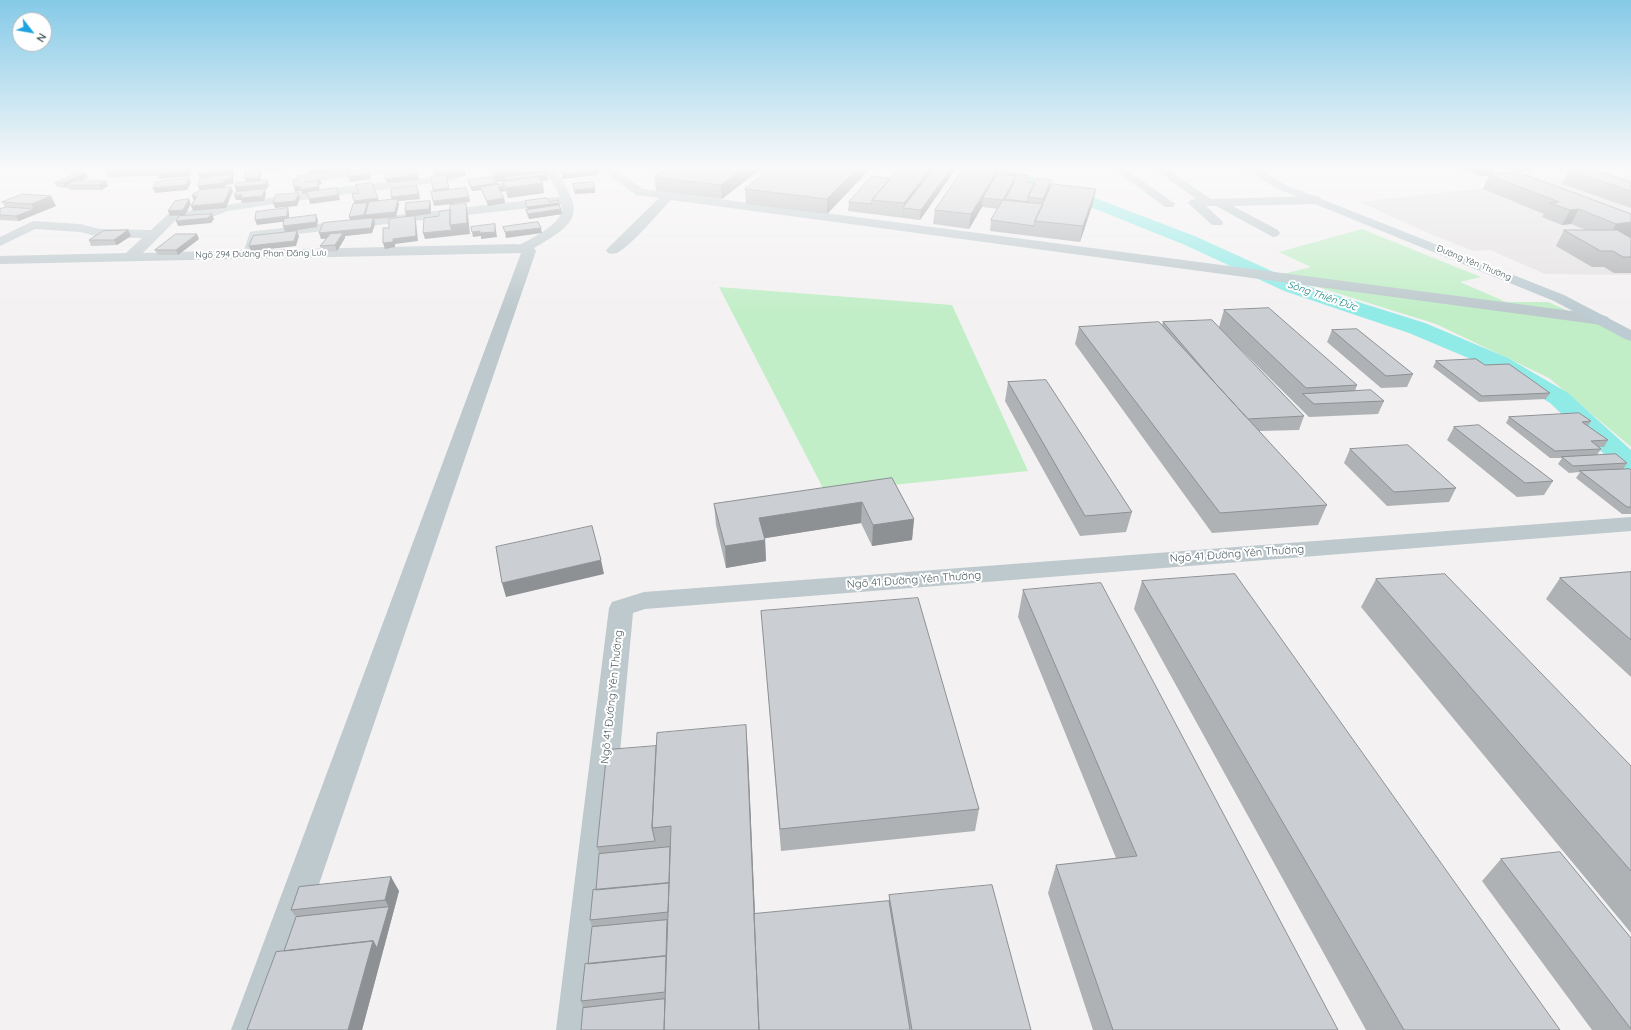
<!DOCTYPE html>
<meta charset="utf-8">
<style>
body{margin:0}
#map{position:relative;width:1631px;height:1030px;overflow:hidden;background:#f3f1f1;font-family:Quicksand,sans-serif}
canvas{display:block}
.north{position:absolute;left:12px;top:12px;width:40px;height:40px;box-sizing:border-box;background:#fff;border:1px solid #b6bdbf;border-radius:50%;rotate:121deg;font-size:11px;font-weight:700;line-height:16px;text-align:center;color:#49595e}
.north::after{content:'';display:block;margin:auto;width:14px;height:18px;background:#1fa3df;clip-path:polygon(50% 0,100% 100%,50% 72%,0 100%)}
</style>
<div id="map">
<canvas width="1631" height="1030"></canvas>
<div class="north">N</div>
</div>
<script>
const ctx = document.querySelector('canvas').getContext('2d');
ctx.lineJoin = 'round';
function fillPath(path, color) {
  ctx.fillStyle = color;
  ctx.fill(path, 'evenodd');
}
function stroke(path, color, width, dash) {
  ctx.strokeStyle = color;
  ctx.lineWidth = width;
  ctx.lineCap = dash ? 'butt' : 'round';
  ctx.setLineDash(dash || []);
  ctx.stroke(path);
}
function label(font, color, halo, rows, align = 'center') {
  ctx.font = font + ' Quicksand,sans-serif';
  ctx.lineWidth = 4;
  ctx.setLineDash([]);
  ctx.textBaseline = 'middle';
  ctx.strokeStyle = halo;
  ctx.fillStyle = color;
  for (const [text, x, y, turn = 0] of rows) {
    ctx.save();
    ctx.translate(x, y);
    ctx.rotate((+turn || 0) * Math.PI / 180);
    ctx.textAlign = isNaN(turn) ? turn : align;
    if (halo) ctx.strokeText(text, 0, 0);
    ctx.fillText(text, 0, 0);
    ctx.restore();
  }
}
fillPath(new Path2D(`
 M1631,176v99l-86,-1 -55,-24 -17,1 -45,-18 -69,-31 151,-17 65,-5 17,4z`), '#e4e2e3');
fillPath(new Path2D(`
 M1362,229l119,48 -21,5 46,20h42l59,26 24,13v106l-82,-69 -113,-54 -157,-49 32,-8 -32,-15z
 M719,287l233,18 76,166 -203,21z`), '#c1eec7');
fillPath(new Path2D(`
 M983,167h21l91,31 102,39 101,46 127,40 83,35 60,35 63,57v22l-10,-2 -71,-67 -58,-35 -83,-35 -125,-42 -99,-46 -102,-41 -98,-34z`), '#90eae6');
fillPath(new Path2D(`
 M384,167h33l-6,3 -111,13 -4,-1 -2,-2 2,-2 4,-1z
 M599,167h12l32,22 959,126 6,2 2,3 -2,3 -6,2 -931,-125c-11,11 -41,47 -54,53 -3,1 -6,1 -9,0l-2,-3 53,-52 -23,-3z
 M1111,167h12l52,37 -2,3h-8z
 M1152,167h12l47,32 105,-3 4,1 2,3 -2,3 -4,1 -83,2 45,24 2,3 -2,3 -5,1 -57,-31h-10l17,16 -1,3h-10l-24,-22 2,-3 6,-1z
 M452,175l4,1 2,2 -2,2 -168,22 -60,9 -13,5 -39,4 -33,33 101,-3 6,-18 5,-1 311,-35 4,1 2,3 -2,3 -4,1 -305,34 -4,12 259,-6 11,2 2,3 -2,3 -5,1 -522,11v-8l126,-3 16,-15 -42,-1 -20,-5 -45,-3 -35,17v-9l33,-16 47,3 20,5 51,1 17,-16 4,-1c38,-4 76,-12 114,-18 55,-9 111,-14 166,-20z
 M1631,517v14l-986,78 -12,4 -39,417h-38l53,-422 3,-6 32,-10z`), '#bdc9cd');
fillPath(new Path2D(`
 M543,167h10c32,46 28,54 -19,81l2,3 -267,779h-38l290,-777 -4,-1 -2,-3 2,-3c12,-6 45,-22 45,-37 0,-15 -12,-30 -19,-42z`), '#bdc9cd');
fillPath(new Path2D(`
 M1242,167h14l30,18 278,110 67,35v11l-6,-2 -71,-38 -276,-112z`), '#bdccd2');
fillPath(new Path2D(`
 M171,167l-5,3 24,-2 2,4 -2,4 -31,3 -1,-4 -1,1 -49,1 -2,-5z
 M488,167h58l1,3h-4l5,10 -7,1 3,12 -36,5 -3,-7 -5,1 4,6 1,5 -17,3 -7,-16 -9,1 -3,-6 -1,-5 29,3v2l6,-1v-2l3,-1 -10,1z
 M763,167l-41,32 -66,-8 -2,-14z
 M773,167h99l-45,47 -81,-10 -1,-15z
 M900,167h57l-37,53 -72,-9 1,-9 42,-24z
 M1454,167h43l-3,7 137,40 -2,23 2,1v35h-17l-10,-6h-12l-36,-21 8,-16h22l-15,-6 -9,1 -20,-8 2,-3 -61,-25 6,-14 -9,1z
 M1503,167h30l-1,3 -15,2z
 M999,168l-1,4 31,9v1l21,6 43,15 -13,39 -90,-11 1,-11 7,-11 -16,-2 -13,22 -36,-5 2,-14z
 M1569,170l62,12v26l-69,-24z
 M86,173l2,5 -8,3h26l2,5 -7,4h-32l-1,-3 -2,1 -9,-1 -2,-4z
 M419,191l1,8 -22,2 1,3 -3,13 -22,2 1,5 -3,9 -27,3v2l-8,13 -15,1 -2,-6 6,-8 -5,1 30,-18 4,-17 -3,-10 27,7 13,-1z
 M525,201l24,1 10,1 3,11 -33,5 -2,-4 -1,-5h2z
 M2,202l54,4 -37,15 -19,-1v-11l5,-2z
 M131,236l-14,9 -26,1 -2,-6z
 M199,239l-21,16h-20l-3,-5z
 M1224,310l133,75 -2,6 29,10 -6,13 -69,3 -90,-89 85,88 -5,14 -40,1 68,74 -9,20 -106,8 -137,-189 4,-17 83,-2 1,-3 56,5z
 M1332,330l81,44 -6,13 -26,1 -54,-46z
 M1436,361l49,4 65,28 -4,6 -67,3 -46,-35z
 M1008,382l124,130 -6,20 -46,4 -75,-135z
 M1509,417l82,4 -3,5 20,14 -4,7h-5l2,2 -4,6 30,8 -4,6 8,1v44h-9l-46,-36 4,-6 -11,1 -11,-9 4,-6h-12l-44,-35z
 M1454,427l99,54 -9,14 -27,2 -70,-57z
 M1350,449l106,39 -7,14 -62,4 -43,-43z
 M892,478l22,41 -2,21 -40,6 -11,-23 -96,15 1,23 -40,7 -10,-43 -2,-21z
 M1631,572v105l-85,-78 14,-21z
 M1376,579l255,187v167l-270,-326z
 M1142,581l418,449h-194l-232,-421z
 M1023,590l315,440h-245l-45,-137 8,-28 60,-7 -98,-241z
 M761,611l218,198 -4,22 -194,20 -18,-219z
 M748,754l7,160 134,-13v-6l142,135h-450l2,-22 -2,-7 7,-37 4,-37 -2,-7 6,-30 3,-36 -2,-7z
 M1501,859l130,79v92h-39l-110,-149z
 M391,877l8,14 -37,139h-115l37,-79 12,-34 -5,-7z`), '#afb2b5');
fillPath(new Path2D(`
 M162,167h9l-10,7 29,-6 2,4 -2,4 -31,3 -1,-4 -1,1 -3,-4z
 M229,167h3l2,4 -1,13 -7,1 -1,2 -25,4 -2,-5 4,-3 -4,-9z
 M265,167h29v1l-27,3z
 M340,167h10v4l-41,4 -1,-5z
 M362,167h41l-33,4v2l1,6 -21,3 -2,-5 15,-6z
 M464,167l2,9 -19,2 3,15 -16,2 -1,-5 3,-11 -2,-5z
 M466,167h15l-14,1z
 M540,167h6l1,3h-6z
 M745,167h18l-41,32 -1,-14z
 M859,167h13l-45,47v-15z
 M932,167h7l-36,41v10l1,-15z
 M952,167h5l-37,53 1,-10z
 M1484,167h13l-3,8h-5l-9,1z
 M1520,167h13l-1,3 -15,2z
 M259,168l2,4 -1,10 -13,2 -2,-5z
 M999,168l-1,5 -15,25 -1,9 -13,22 2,-15z
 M417,169l2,11 -32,3 -2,-4z
 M518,170l26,1v5l3,-1 1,5 -41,5 -2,-8 1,4 -10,1 -2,-9z
 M598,171v4l-36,4v-5z
 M86,173l2,5 -16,7h-5l1,2 -2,1 -3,-5z
 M1016,176l-1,10 -10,13v5l-2,-4z
 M189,178l2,5 -4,7 -32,3 -2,-5z
 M267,180l2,5 -2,4 -31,3 -1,-5z
 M320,180l2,4 -3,1 1,7 -18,2 -1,-3 -6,1 -1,-5 12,-5z
 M1051,180l-1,9 -8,20 1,-10z
 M106,181l2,5 -7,4 -2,-5z
 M497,183l1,5 -18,-1 1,3 -9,1 -1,-4z
 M543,183l1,10 -36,5 -2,-10z
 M417,186l3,13 -22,2 1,3 -3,13 -22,2 1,5 -3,9 -27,3v2l-8,13 -2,-6 6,-8 -20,2 -2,-6 48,-13 -1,-3 -1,3 -14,2 -2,-5 6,-11 -1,-5 24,-3 1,4 -12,2 2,4 24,-6 -2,-5z
 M504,186l1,5 -6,1 -1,-5z
 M231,187l2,4 -7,17 -33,3 -2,-5z
 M337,188l3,12 -30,4 -1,-5z
 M595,188v5l-20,1 -1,-4z
 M265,189l1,5 -2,7 -22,2 -1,-3h-5l-2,-5z
 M1096,189l-3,14 -13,39 3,-16z
 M299,193l1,5 -3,8 -22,2 -2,-5z
 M51,196l5,10 -37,15 -3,-5 18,-7 -3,-5z
 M192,196h5l-3,5z
 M469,197l1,5 -36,4 -1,-5z
 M504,198l1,5 -17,3 -1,-5z
 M189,199l2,5 -6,11 -15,1 -2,-5z
 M430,201l1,5v8l-25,3 -1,-6z
 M559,203l1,5 -32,4 -1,-5z
 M466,204l2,10 2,20 -45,5 -2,-6 27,-8z
 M288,208l1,5v8l-32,4 -2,-5z
 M561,209l1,5 -33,5 -1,-5z
 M1579,209l-8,15 -9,1 8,-15z
 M212,214l2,5 -3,4 -33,3 -2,-5z
 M316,215l2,5 -1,7 -32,5 -2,-6z
 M415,216l1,5 2,20 -23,3v3l-10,2 -2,-6 10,-4z
 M1631,222v15l-23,2 8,-15z
 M495,224l2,13 -16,2v-3l-8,1 -1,-5z
 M541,228l1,5 -36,5 -1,-6z
 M128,230l3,6 -14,9 -3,-5z
 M297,231l2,5 -3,10 -45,5 -2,-5z
 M197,234l2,5 -21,16 -2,-5z
 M862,502l-1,21 -101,16 -1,-21z
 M914,519l-2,21 -40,6 1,-21z
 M765,540l1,21 -40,7 -1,-22z
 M601,560l3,14 -98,23 -4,-14z
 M746,725l2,29 12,276h-1z
 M391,877l8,14 -37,139h-14l25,-89 16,-34 -4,-7z`), '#8e9194');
const building = new Path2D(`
 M115,167h47l-8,5h-48z
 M199,167h30v3l-31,4z
 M308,167h32l-32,3z
 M446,167h18l1,4 -31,3v-3l12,-1z
 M491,167h25l2,3 -24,3z
 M516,167h25l3,4 -26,3v-4z
 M578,167h18l2,4 -36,3 -2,-5z
 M669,167h76l-24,18 -67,-8z
 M773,167h86l-32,32 -82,-10z
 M900,167h32l-28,36 -32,-3z
 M935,167h17l-31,43 -18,-2z
 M965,167l33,3 -27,44 -36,-4z
 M970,167h19l10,1 -2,2z
 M190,168l-2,3 -31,3 2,-3z
 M259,168v10l-14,1v-10z
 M1588,168l43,14v9l-62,-21z
 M369,169v5l-21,3 1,-6z
 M417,169l1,6 -33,4v-7z
 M546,172l1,3 -41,5 -1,-3z
 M997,172l33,4 -3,6 8,1 -7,14v5l-23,-3 10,-18h-2l3,-5 -19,-2z
 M1518,172l113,42v8l-15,2 -37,-15 -9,1 -20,-7 9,-1 -70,-27z
 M77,173h9l-23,10h-8z
 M231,174v5l-7,1v3l-26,3 2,-8z
 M316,174l4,6 -14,2 12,-1v6l-18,3v-4l-6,1 -1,-7h5l-1,-4z
 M997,174l19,2 -13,24 -20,-2z
 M446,175l3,13 -16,2 -2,-13z
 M872,176l19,2 -19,22v4l-23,-2z
 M493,177l4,6 -26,4 -3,-7z
 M538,177l5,6 -37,5 -3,-6z
 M189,178l-4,7 -32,3 3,-6z
 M1037,178l14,2 -8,19 -15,-2z
 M267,180l-1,4 -31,3 1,-4z
 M74,181h32l-7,4h-32z
 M593,182l2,6 -21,2 -1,-6z
 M372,183l6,15 -24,3 -2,-7 7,-1 -3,-8z
 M503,184l1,2 -6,1 6,11 -17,3 -7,-14z
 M1052,184l44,5 -13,37 -48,-5z
 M417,186l1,8 -27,3v-8z
 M231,187l-7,16 -33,3 6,-10h-5l2,-3h3l2,-3z
 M337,188l1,7 -29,4 -2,-7z
 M466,188l3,9 -36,4 -2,-9z
 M265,189l-3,7 -22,2 2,-3h-8l2,-3z
 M299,193l-4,8 -22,2 3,-8z
 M23,194l28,2 -20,8 -29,-2z
 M547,198l2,4 9,-2 1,3 -32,4 -2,-6z
 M189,199l-6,11 -15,1 7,-10z
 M398,199l-3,13 -30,3 4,-13z
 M1003,200l40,4 -8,17 -1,5 -43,-6z
 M430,201l-1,8 -24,2 1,-8z
 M367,203l-3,12 -15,2 4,-13z
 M466,204l1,19 -17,2v-20z
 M559,205l2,4 -33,5 -2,-4z
 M7,207l27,2 -18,7 -16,-1v-6z
 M288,208l-1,8 -32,4 1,-8z
 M450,210v15l2,5 -29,3 1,-15 15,-2v-4z
 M212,214l-4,4 -32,3 3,-5z
 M316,215v7l-33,4 1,-7z
 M415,216l1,20 -23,3v3l-10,1v-15h6v-9z
 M373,218l-2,10 -52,5 4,-10z
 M538,222l3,6 -36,4 -2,-5z
 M495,224v8l-15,1v-2l-8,1 -1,-5z
 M128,230l-14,10h-25l14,-9z
 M1564,230h53l14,8v19h-8l-10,-6h-12z
 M297,231l-3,10 -45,5 4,-10z
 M343,233l-8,12 -15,1 10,-12z
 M176,234h21l-21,16h-21z
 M1269,308l88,77 -51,3 -82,-78z
 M1212,320l92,96 -56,3 -32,-35 -53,-62z
 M1159,322l168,183 -107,8 -141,-186z
 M1357,329l56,45 -27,2 -54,-46z
 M1476,359l9,6 24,-1 41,29 -68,3 -46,-35z
 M1046,380l86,132 -47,4 -77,-134z
 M1371,390l13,11 -70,3 -11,-10z
 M1579,413l12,8 -9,1 26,18 -17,1 10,8 -46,2 -46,-34z
 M1479,425l74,56 -28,2 -71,-56z
 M1408,445l48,43 -62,4 -44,-43z
 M1616,454l11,9 -54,3 -11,-9z
 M1630,469l1,1v37h-4l-47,-36z
 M892,478l22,41 -41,6 -11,-23 -103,16 6,22 -40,6 -11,-42z
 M592,526l9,34 -99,23 -6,-36z
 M1631,572v68l-71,-62z
 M1235,574l325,456h-156l-262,-449z
 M1445,574l186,192v105l-255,-292z
 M1101,583l237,447h-225l-57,-165 81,-9 -114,-266z
 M918,598l61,211 -199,20 -19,-218z
 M746,725l13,305h-95l7,-204 -19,2 5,-95z
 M656,746l-4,82 3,13 -58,6 10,-97z
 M670,847l-1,36 -73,7 3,-36z
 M1560,852l71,86v91l-130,-170z
 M391,877l-6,23 -94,10 8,-23z
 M669,883l-1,29 -78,8 3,-30z
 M992,885l39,145h-119l-23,-135z
 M889,901l21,129h-151l-5,-116z
 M389,907l-12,41 -4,-7 -89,10 12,-34z
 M667,920l-1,36 -78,8 4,-37z
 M373,941l-25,89h-101l29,-78z
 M666,956l-1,36 -84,9 4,-37z
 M665,999l-1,31h-83l2,-22z`);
fillPath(building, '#cbcfd3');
stroke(building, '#8e9194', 1);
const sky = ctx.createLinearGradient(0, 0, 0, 311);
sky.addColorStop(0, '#85cae7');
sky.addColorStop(0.54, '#faf9f9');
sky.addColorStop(1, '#faf9f900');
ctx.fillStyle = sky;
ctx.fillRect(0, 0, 1631, 311);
label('9px', '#49595e', '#fff', [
 ["Ngõ 294 Đường Phan Đăng Lưu",261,254,-1],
 ["Đường Yên Thường",1474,263,22]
]);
label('italic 10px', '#11837e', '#fff', [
 ["Sông Thiên Đức",1322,296,19]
]);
label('11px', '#49595e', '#fff', [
 ["Ngõ 41 Đường Yên Thường",1237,554,-4],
 ["Ngõ 41 Đường Yên Thường",914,580,-4],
 ["Ngõ 41 Đường Yên Thường",612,697,-84]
]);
</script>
